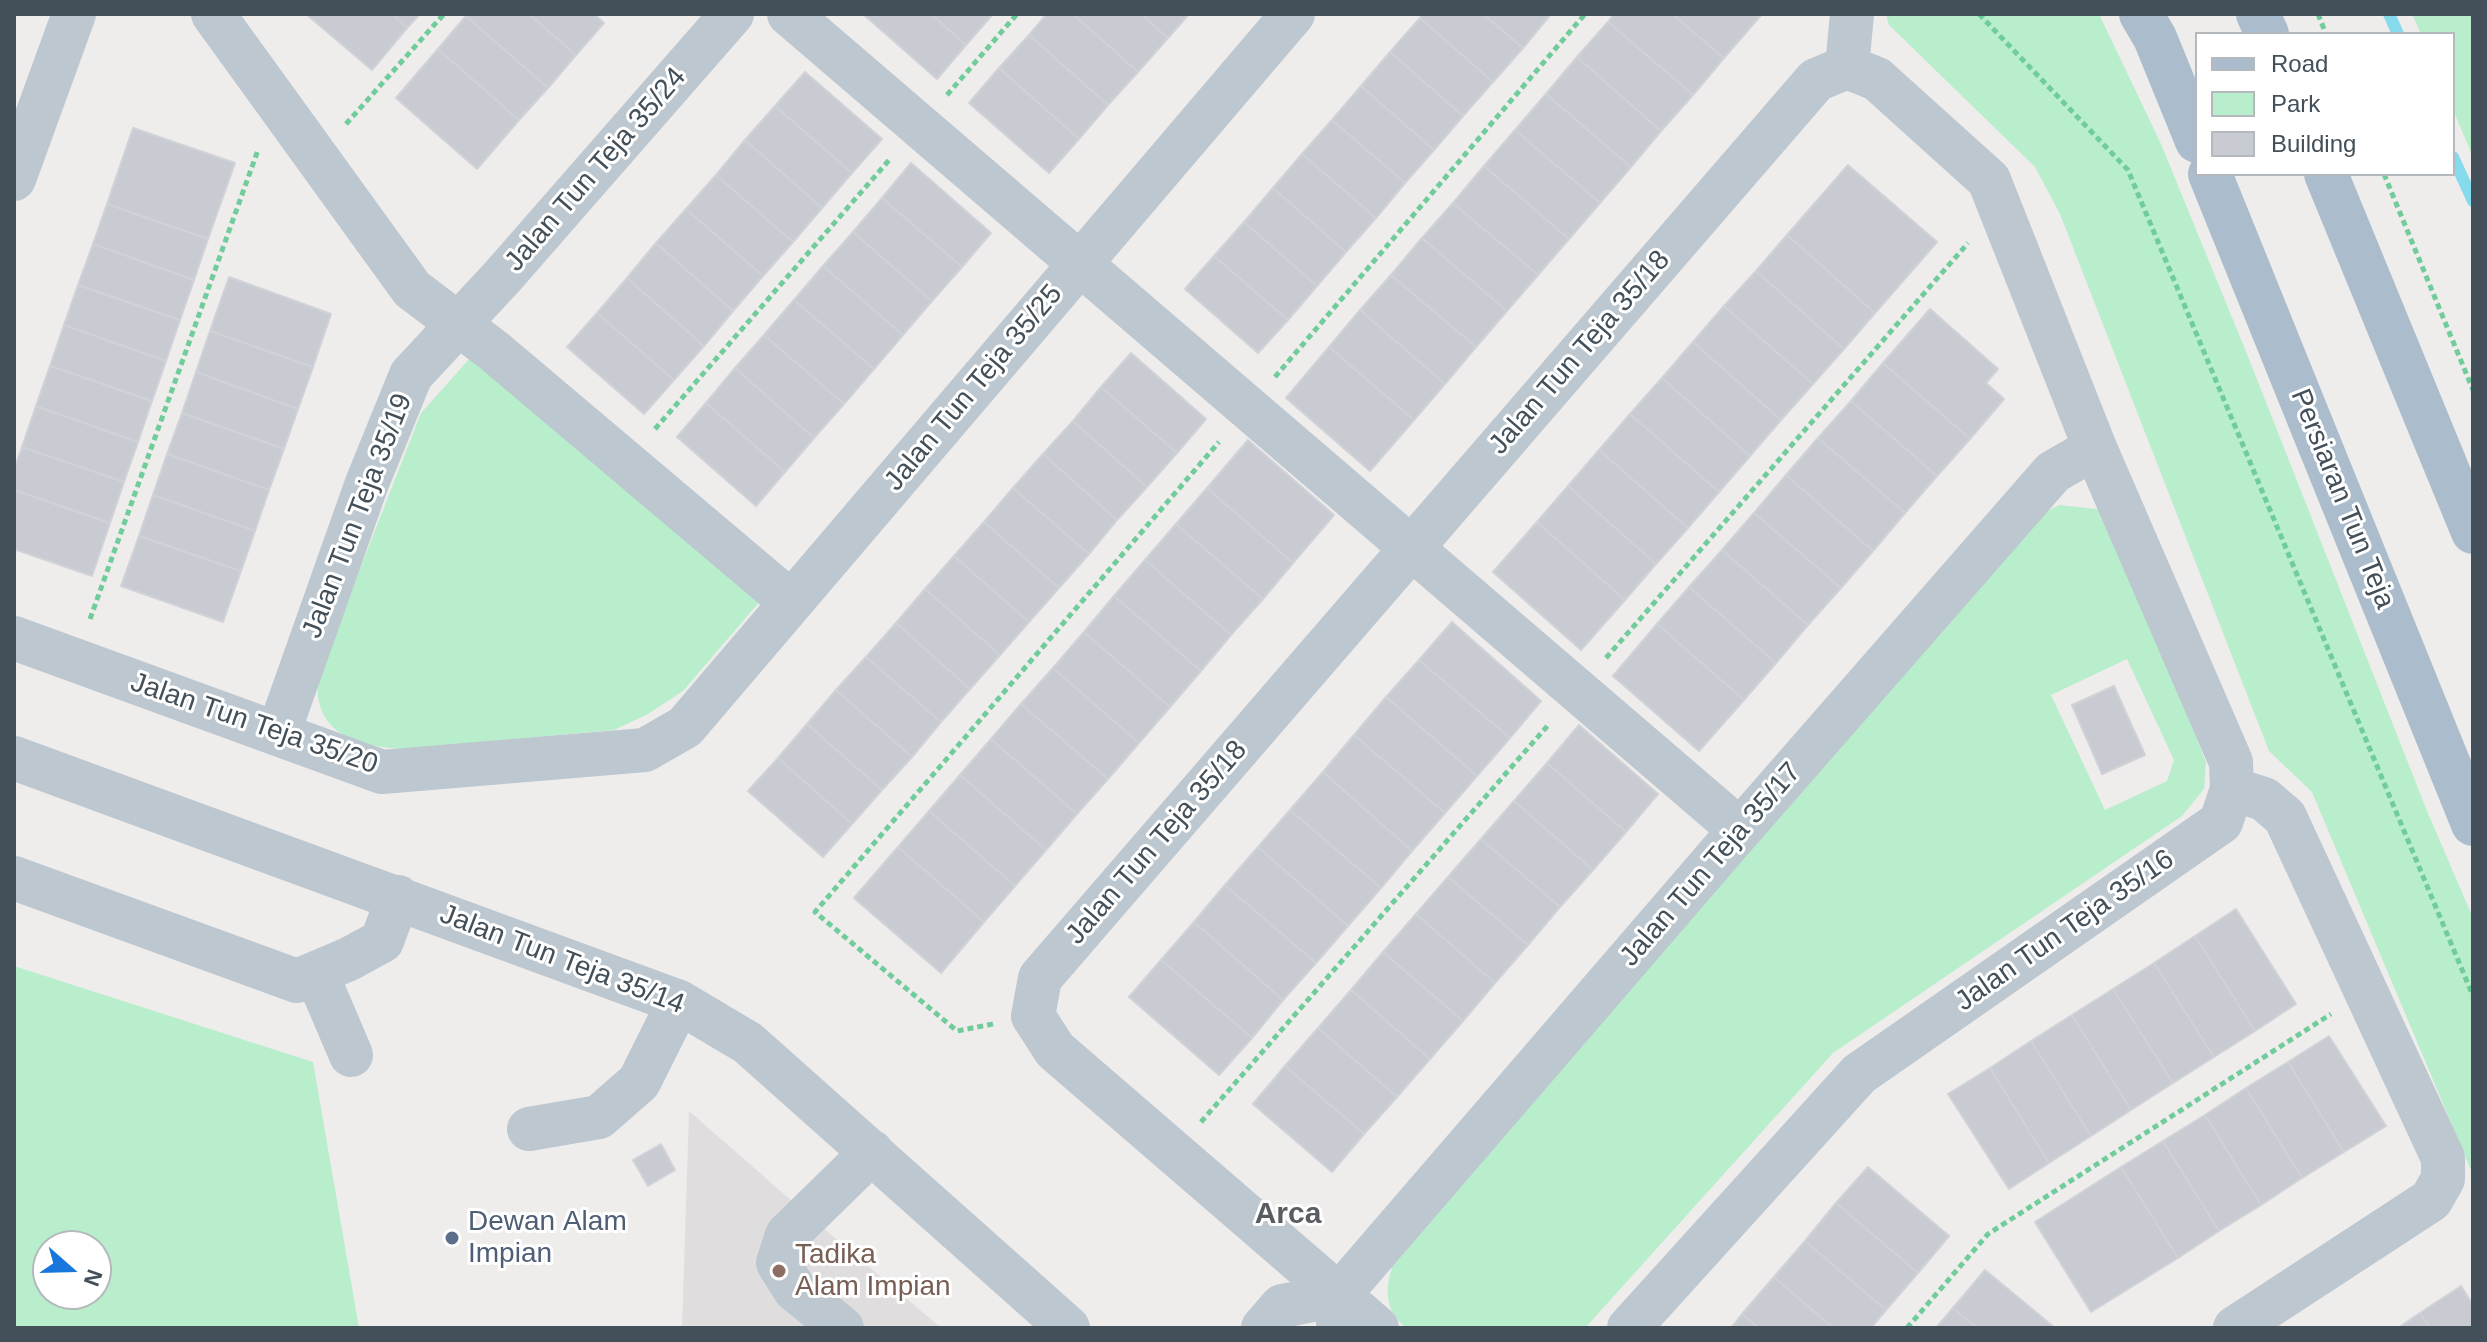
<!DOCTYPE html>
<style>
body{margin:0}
#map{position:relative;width:2487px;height:1342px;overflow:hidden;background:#efecec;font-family:Helvetica,sans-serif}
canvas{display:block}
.frame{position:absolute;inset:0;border:16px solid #445059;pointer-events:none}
.legend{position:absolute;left:2195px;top:32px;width:260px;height:144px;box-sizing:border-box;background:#fff;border:2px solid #b4b9bd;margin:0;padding:10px 14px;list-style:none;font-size:24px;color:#445059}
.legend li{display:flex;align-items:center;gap:16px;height:40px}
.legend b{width:40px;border:2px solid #b4b9bd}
.north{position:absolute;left:32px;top:1230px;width:80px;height:80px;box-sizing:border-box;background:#fff;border:2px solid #b4b9bd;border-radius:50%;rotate:110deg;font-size:22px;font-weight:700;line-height:32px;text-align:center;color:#445059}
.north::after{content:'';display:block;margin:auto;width:28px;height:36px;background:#1876dc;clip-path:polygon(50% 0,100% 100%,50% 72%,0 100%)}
</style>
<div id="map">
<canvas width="2487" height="1342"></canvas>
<div class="frame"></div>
<ul class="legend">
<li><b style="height:10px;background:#abbdcc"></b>Road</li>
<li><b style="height:22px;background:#b8eecb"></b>Park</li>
<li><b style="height:22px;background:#c8cbd1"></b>Building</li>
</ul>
<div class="north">N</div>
</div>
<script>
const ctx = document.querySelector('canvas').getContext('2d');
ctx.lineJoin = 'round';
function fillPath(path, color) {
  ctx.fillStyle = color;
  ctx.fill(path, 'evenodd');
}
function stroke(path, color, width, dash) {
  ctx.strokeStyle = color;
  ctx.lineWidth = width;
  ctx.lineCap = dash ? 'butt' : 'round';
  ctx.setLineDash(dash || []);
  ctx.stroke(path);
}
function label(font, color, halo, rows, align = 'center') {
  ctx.font = font + ' Helvetica,sans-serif';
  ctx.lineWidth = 6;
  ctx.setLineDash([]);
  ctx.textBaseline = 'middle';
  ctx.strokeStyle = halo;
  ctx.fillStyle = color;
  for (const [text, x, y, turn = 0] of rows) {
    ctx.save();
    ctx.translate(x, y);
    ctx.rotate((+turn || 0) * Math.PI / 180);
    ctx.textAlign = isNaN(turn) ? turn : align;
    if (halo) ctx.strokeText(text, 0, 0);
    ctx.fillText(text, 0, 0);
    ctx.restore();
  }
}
fillPath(new Path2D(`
 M689,1111l119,104 133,113h-259z`), '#e0ddde');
fillPath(new Path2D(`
 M1886,14h213l62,130 88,215 178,452 46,107v257l-161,-383 -43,-41 -209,-537 -25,-47 -146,-142z
 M2412,14h61v143l-20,-47v-76h-32z
 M472,356l289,244 -78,91 -35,23 -34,16 -211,19c-35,-2 -79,-10 -85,-52 -1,-8 1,-18 2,-26l101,-258z
 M2059,505l38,4 19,26 90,227 -2,27 -22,27 -349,237 -248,275h-179c-21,-18 -21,-36 -14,-61l644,-750zM2127,659l47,101 -7,21 -62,29 -54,-115z
 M14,966l299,96 46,266h-345zM96,1246v48h-48v-48z`), '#b8eecb');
stroke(new Path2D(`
 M2389,14l9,20
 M2453,157l20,44`), '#85daeb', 12);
const building = new Path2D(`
 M306,14h86l15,14 -35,42z
 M392,14h28l-13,14z
 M468,14h61l47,41 -28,33 -82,-72z
 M529,14h65l10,9 -28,32z
 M863,14h68l35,31 -29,34z
 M931,14h62l-27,31z
 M1047,14h26l65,58 -30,33 -79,-70z
 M1073,14h68l27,24 -30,34z
 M1141,14h48l-21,24z
 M1423,14h60l40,34 -30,34 -73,-64z
 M1483,14h68l-28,34z
 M1614,14h58l52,44 -31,37 -85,-73z
 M1672,14h90l-38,44z
 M466,16l82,72 -29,32 -81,-71z
 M1420,18l73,64 -30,34 -73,-64z
 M1608,22l85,73 -32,36 -84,-74z
 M1029,35l79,70 -29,34 -80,-71z
 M438,49l81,71 -42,49 -81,-71z
 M1390,52l73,64 -29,34 -73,-64z
 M1577,57l84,74 -30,36 -85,-73z
 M999,68l80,71 -30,34 -80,-70z
 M805,72l77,67 -30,34 -77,-67z
 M1361,86l73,64 -29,33 -73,-63z
 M1546,94l85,73 -31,36 -85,-73z
 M775,106l77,67 -30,35 -77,-68z
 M1332,120l73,63 -29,35 -74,-64z
 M133,128l102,35 -27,76 -101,-35z
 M1515,130l85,73 -31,36 -85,-73z
 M745,140l77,68 -29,34 -77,-67z
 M1302,154l74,64 -30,34 -73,-64z
 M911,163l80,70 -29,34 -80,-69z
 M1848,165l89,77 -62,71 -88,-78z
 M1484,166l85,73 -31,36 -85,-72z
 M716,175l77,67 -30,34 -77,-67z
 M1273,188l73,64 -29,34 -73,-64z
 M882,198l80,69 -30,34 -79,-69z
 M1453,203l85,72 -31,36 -85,-73z
 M107,204l101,35 -14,41 -101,-36z
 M686,209l77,67 -30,35 -77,-68z
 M1244,222l73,64 -29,34 -74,-64z
 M853,232l79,69 -29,34 -80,-69z
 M1787,235l88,78 -31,36 -88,-78z
 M1422,238l85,73 -31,36 -85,-72z
 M656,243l77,68 -29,35 -77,-68z
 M93,244l101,36 -14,40 -102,-35z
 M1214,256l74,64 -30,33 -73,-64z
 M823,266l80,69 -29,34 -80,-69z
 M1756,271l88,78 -31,35 -89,-78z
 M1391,275l85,72 -31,37 -85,-74z
 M229,277l102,37 -18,53 -103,-36z
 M627,278l77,68 -30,34 -77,-67z
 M78,285l102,35 -14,41 -102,-36z
 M794,300l80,69 -30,35 -80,-69z
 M1724,306l89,78 -32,36 -88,-78z
 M1930,309l68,60 -12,14 18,16 -34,40 -87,-76z
 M1360,310l85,74 -31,36 -85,-73z
 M597,313l77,67 -30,34 -77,-67z
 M64,325l102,36 -14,40 -102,-35z
 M210,331l103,36 -15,42 -102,-37z
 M764,335l80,69 -30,34 -79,-70z
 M1693,342l88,78 -31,36 -88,-78z
 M1329,347l85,73 -44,51 -84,-73z
 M1131,353l75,66 -29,34 -76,-66z
 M1883,363l87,76 -33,37 -86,-75z
 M50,366l102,35 -14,41 -102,-36z
 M735,368l79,70 -29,34 -79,-69z
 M196,372l102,37 -14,40 -102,-36z
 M1662,378l88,78 -31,36 -89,-78z
 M1101,387l76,66 -30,34 -74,-66z
 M1851,401l86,75 -32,37 -87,-75z
 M706,403l79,69 -29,34 -79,-69z
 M36,406l102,36 -14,40 -102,-35z
 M182,413l102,36 -15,41 -102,-36z
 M1630,414l89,78 -31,36 -89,-78z
 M1073,421l74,66 -30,33 -74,-66z
 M1818,438l87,75 -32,38 -87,-76z
 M1248,440l86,75 -41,48 -86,-75z
 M22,447l102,35 -14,41 -96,-33v-20z
 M1599,450l89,78 -32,36 -88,-78z
 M167,454l102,36 -14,41 -102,-36z
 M1043,454l74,66 -28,34 -76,-66z
 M1786,475l87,76 -32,37 -87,-75z
 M1568,486l88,78 -31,36 -88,-78z
 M1013,488l76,66 -30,34 -75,-66z
 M1207,488l86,75 -30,36 -87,-75z
 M14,490l96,33 -18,53 -78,-27z
 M153,495l102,36 -14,40 -102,-35z
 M1754,513l87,75 -33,37 -86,-75z
 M984,522l75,66 -30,34 -75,-66z
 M1537,522l88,78 -44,50 -88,-78z
 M1176,524l87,75 -32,36 -86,-75z
 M139,536l102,35 -18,51 -102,-36z
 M1722,550l86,75 -32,38 -87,-76z
 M954,556l75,66 -29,33 -75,-66z
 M1145,560l86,75 -30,36 -87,-75z
 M1689,587l87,76 -32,37 -87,-76z
 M925,589l75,66 -30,34 -74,-66z
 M1114,596l87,75 -31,36 -86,-75z
 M1452,622l89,79 -31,37 -91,-78z
 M896,623l74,66 -29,33 -75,-65z
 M1657,624l87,76 -45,51 -86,-75z
 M1084,632l86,75 -31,36 -86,-75z
 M866,657l75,65 -29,35 -76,-67z
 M1419,660l91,78 -33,38 -91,-79z
 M1053,668l86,75 -31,36 -87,-75z
 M2114,686l31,69 -43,19 -30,-69z
 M836,690l76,67 -30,33 -75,-66z
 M1386,697l91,79 -32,37 -91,-78z
 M1021,704l87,75 -31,35 -86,-75z
 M807,724l75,66 -30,34 -74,-66z
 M1579,725l79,69 -32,38 -79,-69z
 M1354,735l91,78 -33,38 -89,-79z
 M991,739l86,75 -31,36 -86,-75z
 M778,758l74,66 -29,33 -75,-66z
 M1547,763l79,69 -33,38 -79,-69z
 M1323,772l89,79 -31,37 -91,-78z
 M960,775l86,75 -31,36 -86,-75z
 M1514,801l79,69 -33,37 -79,-68z
 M1290,810l91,78 -33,38 -90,-79z
 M929,811l86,75 -31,36 -86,-75z
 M1481,839l79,68 -32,38 -80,-68z
 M898,847l86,75 -43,51 -87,-75z
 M1258,847l90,79 -32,37 -91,-78z
 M1448,877l80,68 -33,38 -79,-69z
 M1225,885l91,78 -33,37 -89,-78z
 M2236,909l60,95 -41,27 -60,-95z
 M1416,914l79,69 -32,38 -80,-69z
 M1194,922l89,78 -31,38 -91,-78z
 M2195,936l60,95 -41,26 -60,-94z
 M1383,952l80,69 -33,38 -79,-69z
 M1161,960l91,78 -33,37 -90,-78z
 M2154,963l60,94 -41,26 -60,-94z
 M2113,989l60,94 -42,27 -59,-95z
 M1351,990l79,69 -33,38 -79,-69z
 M2072,1015l59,95 -40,26 -60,-95z
 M1318,1028l79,69 -33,37 -79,-68z
 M2329,1036l57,90 -42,26 -56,-90z
 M2031,1041l60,95 -42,27 -59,-95z
 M2288,1062l56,90 -42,26 -56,-90z
 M1285,1066l79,68 -32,38 -79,-68z
 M1990,1068l59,95 -40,26 -61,-95z
 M2246,1088l56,90 -41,27 -56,-90z
 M2205,1115l56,90 -42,26 -56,-90z
 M2163,1141l56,90 -41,27 -57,-91z
 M661,1144l14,26 -27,16 -15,-26z
 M1868,1167l81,69 -31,37 -82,-70z
 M2121,1167l57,91 -87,54 -56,-90z
 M1836,1203l82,70 -32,37 -81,-69z
 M1805,1241l81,69 -15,18h-38l-59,-51z
 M1985,1270l70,58h-78l-24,-20z
 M1774,1277l59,51h-74l-17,-14z
 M2461,1286l12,19v23h-43l-10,-15z
 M1953,1308l24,20h-41z
 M2420,1313l10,15h-32z
 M1742,1314l17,14h-28z`);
fillPath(building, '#c8cbd1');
stroke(building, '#d0d2d8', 2);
stroke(new Path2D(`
 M1979,14l149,156 345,826
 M2318,14l8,20
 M947,95l70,-81
 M346,124l98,-110
 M2384,174l89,216
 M1275,377l310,-363
 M655,429l235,-270
 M90,619l168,-469
 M1606,658l362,-415
 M993,1024l-36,7 -142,-119 404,-470
 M1201,1122l349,-399
 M1907,1328l81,-94 343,-220`), '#71cc9b', 5, [6, 4]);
stroke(new Path2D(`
 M213,14l199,275 82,62 297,251
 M789,14l951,816
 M1847,67l5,-53
 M14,179l60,-165
 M14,638l368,134 263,-22 40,-23 608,-713
 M278,734l89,-251 44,-108 92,-99 229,-262
 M14,758l665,244 69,41 320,285
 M2232,789l32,10 21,18 158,341v21l-12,21 -196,128
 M14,878l283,103 52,-22 33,-18 16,-44
 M316,973l35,82
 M529,1129l70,-12 40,-35 40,-80
 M1338,1323l1,-28 387,-449 327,-374 42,-24
 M842,1328l-47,-38 -17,-27 9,-28 85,-83
 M1263,1328l19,-22 57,-11
 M1377,1328l-322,-278 -22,-34 7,-38 776,-898 31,-13 30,12 112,101 106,268 136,314 1,27 -11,33 -362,252 -230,254`), '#bcc7cf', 44);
stroke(new Path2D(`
 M2141,14l14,24 42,103
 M2258,14l9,20
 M2210,174l263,650
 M2326,174l147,358`), '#abbdcc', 44);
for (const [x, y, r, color] of [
 [452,1238,8,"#5c6f8a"],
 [779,1271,8,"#8d6e63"]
]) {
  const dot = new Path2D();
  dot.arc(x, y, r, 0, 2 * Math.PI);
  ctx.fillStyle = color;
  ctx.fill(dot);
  stroke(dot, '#fff', 3);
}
label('28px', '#445059', '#fff', [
 ["Jalan Tun Teja 35/24",596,170,-49],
 ["Jalan Tun Teja 35/18",1580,353,-49],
 ["Jalan Tun Teja 35/25",974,388,-50],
 ["Persiaran Tun Teja",2342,499,68],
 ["Jalan Tun Teja 35/19",358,516,-69],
 ["Jalan Tun Teja 35/20",254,724,19],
 ["Jalan Tun Teja 35/18",1157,843,-49],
 ["Jalan Tun Teja 35/17",1711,865,-49],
 ["Jalan Tun Teja 35/16",2065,931,-35],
 ["Jalan Tun Teja 35/14",562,960,21]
]);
label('28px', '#4e5e75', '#fff', [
 ["Dewan Alam",468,1222],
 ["Impian",468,1254]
], 'left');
label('28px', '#785e54', '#fff', [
 ["Tadika",795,1255],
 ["Alam Impian",795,1287]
], 'left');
label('bold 30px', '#595d61', '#fff', [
 ["Arca",1288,1215]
]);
</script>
